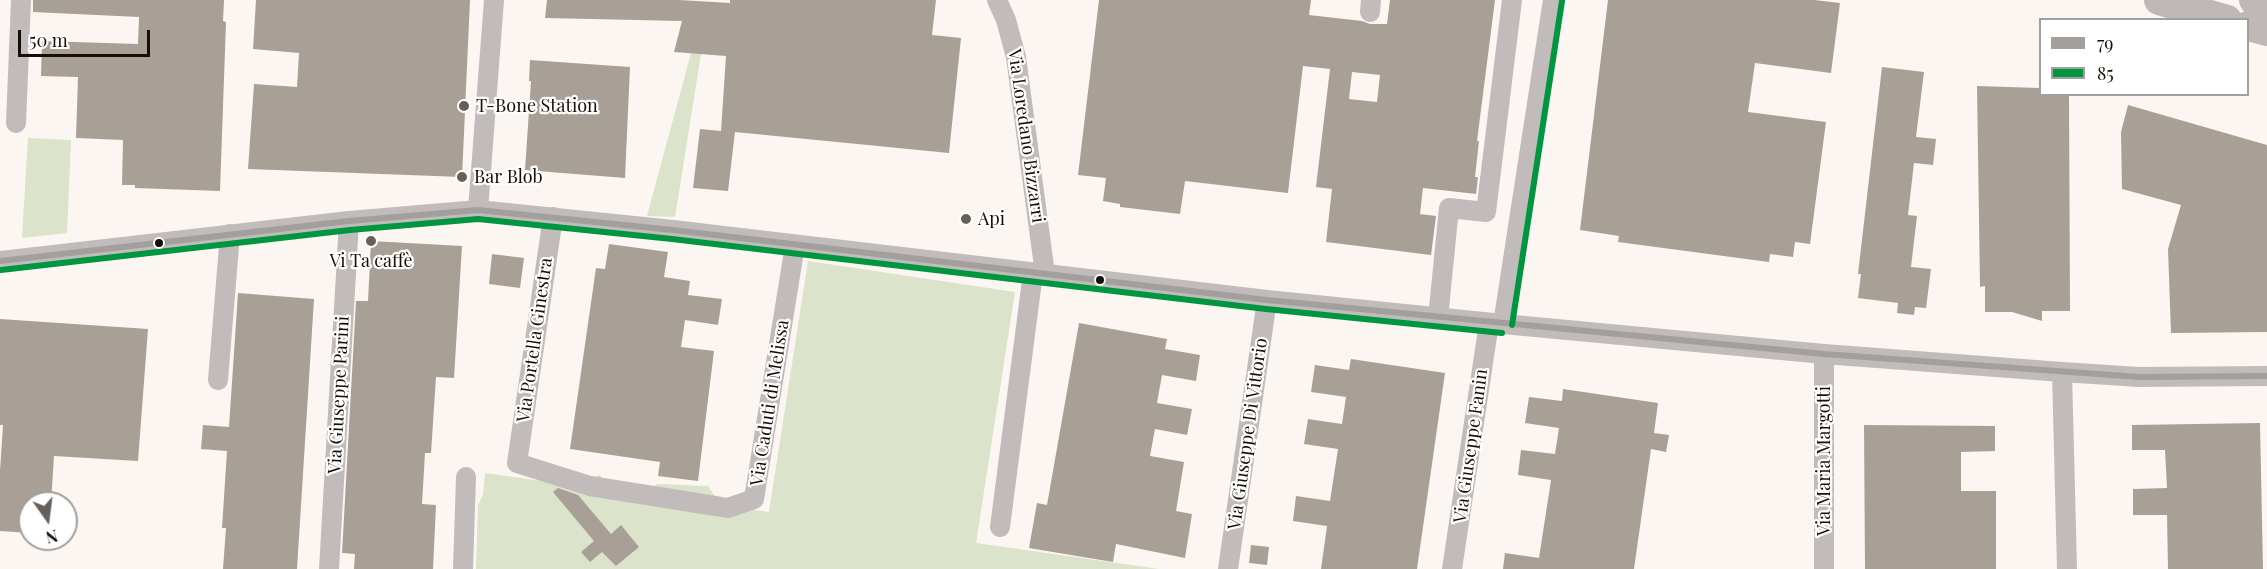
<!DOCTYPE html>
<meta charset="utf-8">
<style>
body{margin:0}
#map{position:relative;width:2267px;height:569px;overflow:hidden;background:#fbf6f1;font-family:"Playfair Display",serif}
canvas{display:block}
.legend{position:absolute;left:2039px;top:18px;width:210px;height:78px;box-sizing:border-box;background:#fff;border:2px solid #a29f9c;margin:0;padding:8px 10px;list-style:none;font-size:18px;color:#160f07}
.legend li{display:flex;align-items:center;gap:12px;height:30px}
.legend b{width:30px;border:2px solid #a29f9c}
.north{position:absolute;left:18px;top:491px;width:60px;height:60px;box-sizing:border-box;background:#fff;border:2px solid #a29f9c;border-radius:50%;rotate:166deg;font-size:16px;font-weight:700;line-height:24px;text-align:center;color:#160f07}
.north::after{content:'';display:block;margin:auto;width:21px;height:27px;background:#666059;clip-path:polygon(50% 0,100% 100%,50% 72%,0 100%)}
.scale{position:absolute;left:18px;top:30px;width:132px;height:27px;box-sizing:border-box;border:3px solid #160f07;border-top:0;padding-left:8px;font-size:18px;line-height:21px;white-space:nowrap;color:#160f07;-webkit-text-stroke:4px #fff;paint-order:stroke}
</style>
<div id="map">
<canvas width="2267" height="569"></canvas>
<ul class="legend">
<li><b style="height:8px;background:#a29f9c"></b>79</li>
<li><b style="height:8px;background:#009640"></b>85</li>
</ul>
<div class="north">N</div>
<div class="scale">50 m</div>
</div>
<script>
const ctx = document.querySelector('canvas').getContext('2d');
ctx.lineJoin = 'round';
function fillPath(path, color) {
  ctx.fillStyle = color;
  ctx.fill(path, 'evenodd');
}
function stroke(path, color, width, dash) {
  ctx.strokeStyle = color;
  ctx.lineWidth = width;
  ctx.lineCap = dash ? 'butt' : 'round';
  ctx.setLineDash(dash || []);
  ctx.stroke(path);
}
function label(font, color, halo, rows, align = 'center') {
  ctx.font = font + ' "Playfair Display",serif';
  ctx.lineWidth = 4.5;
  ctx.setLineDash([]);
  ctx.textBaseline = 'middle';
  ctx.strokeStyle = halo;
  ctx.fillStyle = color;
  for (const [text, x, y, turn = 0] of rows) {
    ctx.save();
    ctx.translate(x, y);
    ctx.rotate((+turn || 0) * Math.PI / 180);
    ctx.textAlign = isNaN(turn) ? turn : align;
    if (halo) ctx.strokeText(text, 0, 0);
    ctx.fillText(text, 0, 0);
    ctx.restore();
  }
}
fillPath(new Path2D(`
 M691,53l10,1 -26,163 -28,-1z
 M28,138l43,2 -4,93 -45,5z
 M808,261l207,31 -39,251 183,26h-683l2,-64 5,-10 2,-22 86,12 29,-10 8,15 29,4 21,-10 50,2 13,19 48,7z`), '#dbe3ca');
fillPath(new Path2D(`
 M33,0h191l-1,21 3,1 -6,169 -85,-3v-3h-13l1,-45 -47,-2 2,-61 -37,-1 1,-35 96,3 1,-27 -106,-5z
 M256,0h214l-8,177 -214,-8 6,-85 43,3 2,-34 -46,-4z
 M547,0h132l51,3v-3h206l-4,35 29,3 -12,115 -214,-21 -7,59 -35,-3 7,-59 21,2 5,-75 -52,-4 8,-31 -137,-3z
 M1099,0h212l-2,15 53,6 8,3h17l3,-24h105l-18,141h2l-4,36h3l-2,17 -53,-6 -3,26 16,2 -5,39 -105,-13 6,-53 -16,-2 14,-118 -27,-3 -15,127 -103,-12 -5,33 -60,-7v-3l-17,-3 3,-23 -28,-3zM1352,72l28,3 -3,27 -28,-3z
 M1608,0h206l26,3 -9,70 -76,-10 -7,49 78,10 -16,122 -15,-2 -2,15 -23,-3 -1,8 -151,-20 1,-6 -39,-6z
 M530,60l100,7 -5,111 -100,-8 6,-89h-2z
 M1882,67l42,5 -8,65 20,2 -3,26 -19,-2 -6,52 9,1 -6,51 20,2 -5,39 -11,-1 -1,8 -17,-2 1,-10 -40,-5 3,-24h-3z
 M1977,86l63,2v6h29l1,217h-28v10l-30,-9h-27v-26l-5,1z
 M2128,105l139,40v187l-96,1 -3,-84 13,-44 -59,-16 -1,-57z
 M371,241l91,5 -8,132 -18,-1 -5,76h-6l-3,51 14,1 -3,64h-79l1,-15 -13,-1 14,-252h12z
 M609,244l59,8 -4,25 26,4 -2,14 34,4 -4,26 -33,-5 -4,27 33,4 -16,130 -40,-5 2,-14 -90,-13 26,-181 9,1z
 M492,254l32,4 -4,30 -31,-4z
 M238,293l76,6 -17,270h-74l3,-41h-4l5,-77 -26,-2 2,-24 26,2z
 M0,319l148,10 -10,132 -84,-5 -3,47h-21v30l-30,-2v-60l3,-46h-3z
 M1079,323l88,16 -2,10 35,6 -4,26 -34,-6 -5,28 35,6 -5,26 -32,-6 -5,27 34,6 -8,49 16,3 -7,44 -69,-14 -3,18 -84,-14 8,-45 10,2z
 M1351,359l94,14 -28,196h-96l6,-43 -34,-5 3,-25 34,5 8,-52 -34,-5 4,-25 34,5 4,-27 -35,-5 4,-27 34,5z
 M1563,389l95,14 -4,30 15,2 -3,17 -15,-3 -17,120h-131l2,-16 34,5 12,-78 -33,-5 3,-25 34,4 4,-26 -34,-5 4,-26 33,4z
 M2260,423l3,146h-95l-1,-54h-34v-26l34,-1 -2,-38h-33v-25z
 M1864,425l131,1v25l-34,1v39h35v78h-131z
 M558,488l20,7 33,39 10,-9 18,22 -23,19 -14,-14 -12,10 -9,-10 13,-11 -41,-49z
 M1251,545l18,2 -2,18 -18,-2z`), '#a8a096');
stroke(new Path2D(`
 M997,0l9,20 10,37 29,217
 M1370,12l1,-12
 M16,123l5,-123
 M478,210l16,-210
 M553,217l-36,246 73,23 113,18 25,4 26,-9 41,-254
 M0,261l349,-40 129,-11 195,20 594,70 236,24 321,30 238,18 77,5 128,-1
 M1438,318l11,-110 37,4 26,-212
 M1503,324l50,-324
 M1824,354v215
 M2062,372l5,197
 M218,380l12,-146
 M1000,527l33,-254
 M329,569l20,-348
 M463,569l3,-92
 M1228,569l39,-269
 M1452,569l37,-246`), '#c1bcbb', 20);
stroke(new Path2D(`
 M2159,0l68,20
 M2254,0l13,4
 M2248,26l19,5`), '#bfb8b6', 30);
stroke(new Path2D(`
 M0,261l349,-40 129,-11 195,20 594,70 557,54 315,23 128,-1`), '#a29f9c', 6);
stroke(new Path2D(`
 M1,270l349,-40 128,-11 194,20 594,70 236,24
 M1512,325l50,-324`), '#009640', 6);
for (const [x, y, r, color] of [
 [464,106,6,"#666059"],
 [462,177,6,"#666059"],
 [966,219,6,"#666059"],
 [371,241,6,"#666059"],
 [159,243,5,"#160f07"],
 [1100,280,5,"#160f07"]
]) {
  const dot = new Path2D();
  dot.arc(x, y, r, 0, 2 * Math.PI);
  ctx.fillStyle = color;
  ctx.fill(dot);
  stroke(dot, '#fff', 2);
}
label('18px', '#160f07', '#fff', [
 ["T-Bone Station",476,106],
 ["Bar Blob",474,177],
 ["Api",978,219],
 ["Vi Ta caffè",371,261,"center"]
], 'left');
label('18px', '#160f07', '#fff', [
 ["Via Loredano Bizzarri",1026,136,82],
 ["Via Portella Ginestra",535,340,-82],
 ["Via Giuseppe Parini",339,395,-87],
 ["Via Caduti di Melissa",770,403,-81],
 ["Via Giuseppe Di Vittorio",1248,434,-82],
 ["Via Giuseppe Fanin",1471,446,-82],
 ["Via Maria Margotti",1824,461,-90]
]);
</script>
